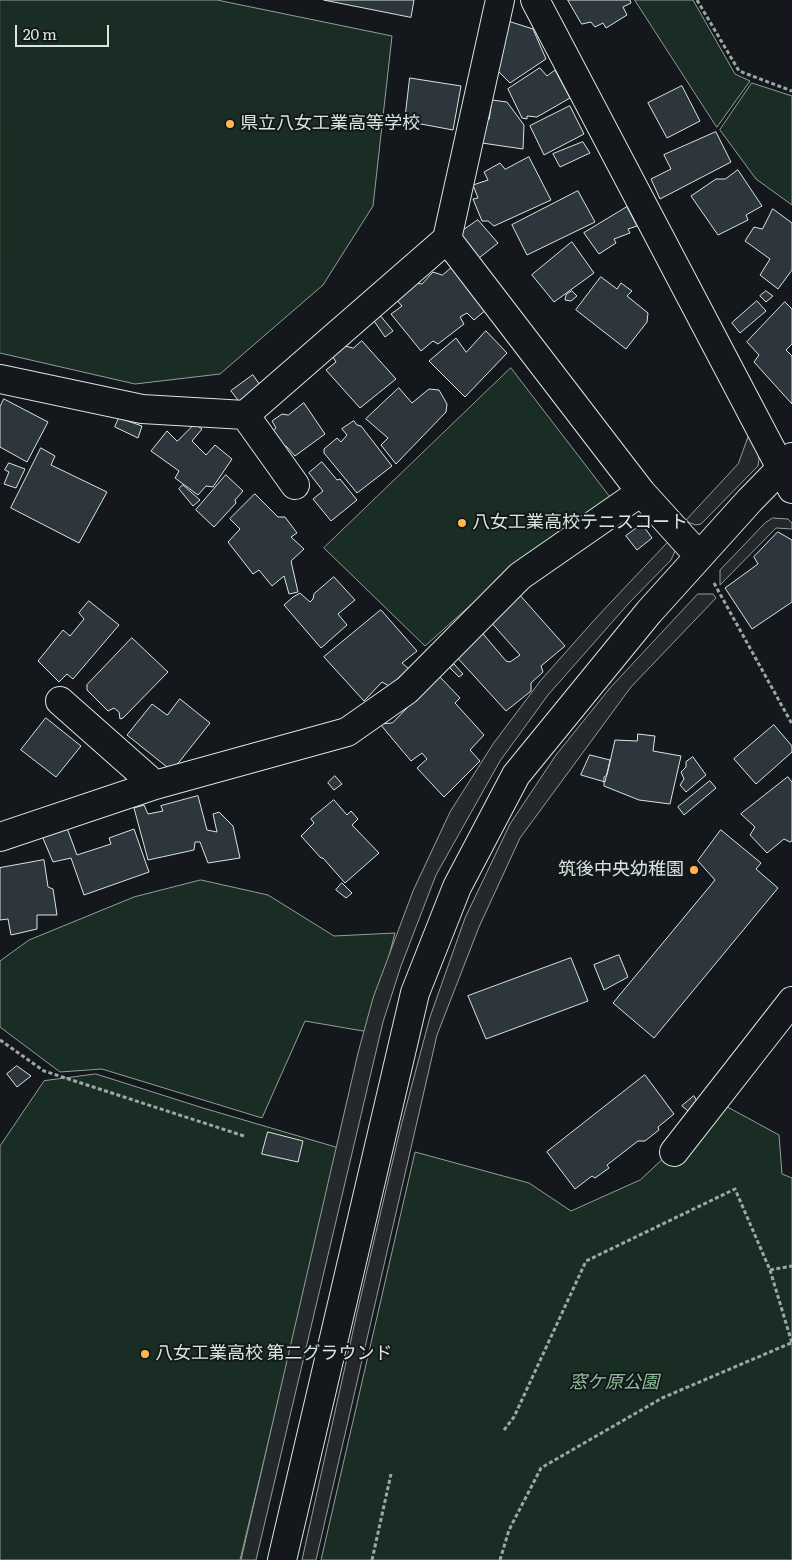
<!DOCTYPE html>
<meta charset="utf-8">
<style>
body{margin:0}
#map{position:relative;width:792px;height:1560px;overflow:hidden;background:#14181c;font-family:Literata,serif}
canvas{display:block}
.scale{position:absolute;left:15px;top:25px;width:94px;height:22px;box-sizing:border-box;border:2px solid #d8e6dc;border-top:0;padding-left:6px;font-size:15px;line-height:18px;white-space:nowrap;color:#d8e6dc;-webkit-text-stroke:4px #14181c;paint-order:stroke}
</style>
<div id="map">
<canvas width="792" height="1560"></canvas>
<div class="scale">20 m</div>
</div>
<script>
const ctx = document.querySelector('canvas').getContext('2d');
ctx.lineJoin = 'round';
function fillPath(path, color) {
  ctx.fillStyle = color;
  ctx.fill(path, 'evenodd');
}
function stroke(path, color, width, dash) {
  ctx.strokeStyle = color;
  ctx.lineWidth = width;
  ctx.lineCap = dash ? 'butt' : 'round';
  ctx.setLineDash(dash || []);
  ctx.stroke(path);
}
function label(font, color, halo, rows, align = 'center') {
  ctx.font = font + ' Literata,"Noto Sans JP",serif';
  ctx.lineWidth = 4;
  ctx.setLineDash([]);
  ctx.textBaseline = 'middle';
  ctx.strokeStyle = halo;
  ctx.fillStyle = color;
  for (const [text, x, y, turn = 0] of rows) {
    ctx.save();
    ctx.translate(x, y);
    ctx.rotate((+turn || 0) * Math.PI / 180);
    ctx.textAlign = isNaN(turn) ? turn : align;
    if (halo) ctx.strokeText(text, 0, 0);
    ctx.fillText(text, 0, 0);
    ctx.restore();
  }
}
const green = new Path2D(`
 M0,0h217l175,36 -19,170 -50,79 -103,89 -85,10 -135,-31z
 M635,0h58l42,74 15,7 -33,46z
 M752,83l40,13v109l-36,-26 -36,-49z
 M511,368l99,129 -97,70 -88,79 -101,-98z
 M201,880l67,15 66,41 61,-3 -26,99 -64,-11 -43,97 -160,-49 -42,3 -60,-45v-66l29,-21 105,-43z
 M96,1074l107,34 136,40 -99,412h-240v-414l44,-65z
 M722,1104l57,31 3,39 10,4v382h-471l94,-408 114,31 42,28 69,-31z`);
fillPath(green, '#1a2d24');
stroke(green, '#939e99', 1);
const parking = new Path2D(`
 M749,435l9,17 1,7 -1,7 -57,58 -5,1 -6,-2 -4,-3 52,-56z
 M773,518l15,1 4,4v6l-16,-1 -56,57v-15l45,-47z
 M673,537l4,10 -6,13 -42,43 -81,92 -48,66 -64,114 -35,91 -18,56 -127,538h-15l117,-507 15,-55 40,-107 37,-79 43,-68 48,-64 56,-63z
 M698,594h15l3,4 -85,89 -111,151 -41,89 -42,108 -121,525h-14l55,-247 44,-187 29,-109 35,-99 45,-94 46,-69 54,-67z`);
fillPath(parking, '#24282b');
stroke(parking, '#939e99', 1);
const building = new Path2D(`
 M324,0h90l-3,17z
 M568,0h62l1,3 -8,4 4,8 -21,13 -3,-5 -8,4 -4,-5 -9,2z
 M508,21l25,8 13,30 -36,24 -15,-15z
 M540,68l7,8 8,-6 15,28 -33,19 -10,-1v3l-5,-1 -14,-29z
 M410,78l51,8 -8,44 -48,-9z
 M682,86l18,35 -33,17 -19,-35z
 M492,100l15,2 17,23 -1,24 -41,-6 3,-25 4,1z
 M570,106l14,28 -40,21 -14,-29z
 M716,132l15,30 -71,37 -9,-20 20,-10 -7,-14z
 M583,142l7,11 -30,14 -7,-13z
 M529,157l22,43 -57,26 -6,-5h-6l-9,-22 5,-1 -5,-13 15,-5 -4,-8 16,-9 5,6z
 M738,170l24,36 -16,9 2,5 -30,15 -27,-39 25,-17h9z
 M578,191l17,31 -68,33 -15,-30z
 M627,207l10,19 -9,3 2,4 -16,6 2,4 -17,11 -15,-21z
 M773,209l19,14v47l-14,19 -18,-14 10,-16 -25,-18 9,-14 8,2z
 M478,220l20,23 -19,15 -21,-24z
 M572,242l22,31 -40,29 -22,-27z
 M456,264l31,45 -13,11 -7,-7 -7,4 4,7 -26,20 -5,-3 -12,10 -30,-37 11,-8 -7,-8 20,-15 7,1 11,-12 9,3z
 M601,277l16,12 4,-6 11,8 -5,5 21,17 -1,9 -21,27 -50,-39z
 M572,291l5,5 -6,5 -6,-1 1,-5z
 M766,291l7,5 -7,6 -6,-6z
 M757,301l9,10 -26,22 -8,-10z
 M785,302l7,7v35l-6,6 6,6v48l-38,-42 5,-7 -12,-13z
 M379,314l14,17 -8,6 -13,-19z
 M486,331l21,22 -42,44 -36,-36 27,-23 10,14z
 M362,341l34,38 -36,29 -34,-38 10,-8 -3,-5 12,-11 8,2z
 M253,375l9,13 -21,16 -10,-13z
 M399,388l13,15 17,-14 10,1 8,14 -1,8 -50,52 -15,-19 7,-7 -22,-19z
 M4,399l44,23 -21,40 -27,-15v-40z
 M304,403l21,31 -30,22 -9,-10 -5,2 -11,-15 6,-5 -4,-7 10,-7 6,1z
 M119,418l23,8 -4,12 -23,-11z
 M354,421l3,4 4,1 31,40 -35,27 -33,-40v-4l13,-11 4,4 6,-7 -5,-6z
 M195,424l7,5 -10,12 14,14 9,-10 17,14 -19,28 -7,-1 -8,9 -23,-17 4,-7 -28,-20 16,-20 10,10z
 M41,448l14,8 -4,9 56,27 -28,51 -68,-35z
 M322,462l15,18 3,-1 17,21 -26,21 -18,-22 10,-8 -14,-18z
 M9,463l16,6 -9,19 -12,-4 5,-12 -4,-2z
 M226,475l17,16 -8,9 1,3 -22,24 -18,-17z
 M183,485l17,15 -7,6 -14,-17z
 M255,494l23,23h7l12,16 -6,4 13,12 -13,12 7,31 -9,2 -5,-18 -12,10 -13,-16 -6,4 -25,-32 12,-13 -10,-10z
 M642,524l10,14 -15,12 -11,-14z
 M778,532l14,8v62l-40,27 -27,-41 33,-24 -4,-7z
 M334,577l21,23 -17,14 9,11 -26,23 -37,-43 9,-8 7,-4 10,9 3,-3 1,-5z
 M518,593l47,53 -24,20 2,6 -12,11v8l-25,20 -52,-57 25,-25 27,32 4,1 10,-7 -31,-35z
 M89,601l30,24 -46,54 -6,-5 -8,8 -21,-21 25,-31 7,6 14,-17 -5,-6z
 M381,610l36,41 -15,12 7,6 -20,17 -7,-4 -18,19 -40,-44z
 M132,638l36,34 -45,46 -3,1 -1,-7 -5,-4 -6,3 -21,-21v-5z
 M454,664l9,10 -4,3 -9,-9z
 M439,676l21,22 -5,5 29,32 -14,15 10,11 -36,36 -27,-29 10,-9 -5,-6 -11,8 -31,-37 12,-1z
 M180,699l30,24 -38,48 -45,-36 25,-31 15,11z
 M46,718l35,28 -25,31 -35,-27z
 M774,725l18,21v6l-36,32 -22,-25z
 M638,734l17,2 -2,15 28,5 -11,48 -31,-4 -35,-14v-9l3,-2 8,-35 22,1z
 M590,755l20,5 -5,22 -24,-7z
 M693,757l13,18 -20,17 -6,-7 4,-6 -3,-7 5,-5v-5z
 M335,776l7,8 -8,6 -6,-7z
 M788,777l4,5v59l-2,1 -6,-3 -17,14 -17,-18 5,-8 -14,-13z
 M710,781l6,7 -32,27 -6,-8z
 M198,796l9,34 10,2 -4,-18 6,-2 14,14 7,32 -32,5 -8,-21h-5l-1,8 -46,10 -14,-52 10,-3 4,9 15,-3 -2,-5z
 M334,800l13,15 4,-4 7,8 -6,6 27,28 -34,30 -22,-25h-2l-20,-22 13,-13 -3,-4z
 M67,828l10,27 34,-11 -2,-6 25,-9 15,43 -65,23 -13,-37 -18,4 -11,-26z
 M721,830l40,33 -5,6 22,19 -124,150 -41,-35 102,-123 -17,-19z
 M44,860l4,27 5,2 4,26h-20v14l-26,6 -3,-16 -8,1v-52z
 M342,883l10,10 -6,5 -10,-8z
 M619,955l9,22 -24,13 -10,-25z
 M571,958l17,43 -102,38 -18,-43z
 M17,1066l14,10 -14,11 -10,-13z
 M645,1075l29,39 -16,13 1,3 -14,11h-7l-31,24 2,3 -14,10 -3,-2 -17,13 -28,-37z
 M694,1096l4,7 -10,8 -6,-5z
 M268,1132l35,9 -5,21 -36,-8z`);
fillPath(building, '#2c363c');
stroke(building, '#d8e6dc', 1);
const minor = new Path2D(`
 M535,0l257,489
 M447,239l194,253
 M0,379l142,30 103,6 202,-176 53,-239
 M245,415l50,70
 M60,701l95,84
 M0,837l155,-52 192,-53 60,-42 113,-114 121,-84 58,64
 M674,1152l118,-151
 M282,1560l133,-567 42,-106 59,-112 133,-163 101,-112 42,-43`);
stroke(minor, '#d8e6dc', 30);
stroke(new Path2D(`
 M697,0l42,71 53,20
 M714,583l78,141
 M0,1040l44,31 200,65
 M770,1270l22,-4
 M504,1430l10,-13 72,-156 149,-72 35,81 22,73
 M372,1560l19,-86
 M500,1560l9,-30 32,-62 121,-70 129,-55`), '#9da8a2', 3, [4, 2.5]);
stroke(minor, '#14181c', 28);
for (const [x, y, r, color] of [
 [230,124,5,"#ffb74d"],
 [462,523,5,"#ffb74d"],
 [694,870,5,"#ffb74d"],
 [145,1354,5,"#ffb74d"]
]) {
  const dot = new Path2D();
  dot.arc(x, y, r, 0, 2 * Math.PI);
  ctx.fillStyle = color;
  ctx.fill(dot);
  stroke(dot, '#14181c', 2);
}
label('18px', '#d8e6dc', '#14181c', [
 ["県立八女工業高等学校",240,124],
 ["八女工業高校テニスコート",472,523],
 ["筑後中央幼稚園",684,870,"right"],
 ["八女工業高校 第二グラウンド",155,1354]
], 'left');
label('italic 18px', '#8ac095', '#14181c', [
 ["窓ケ原公園",614,1383]
]);
</script>
